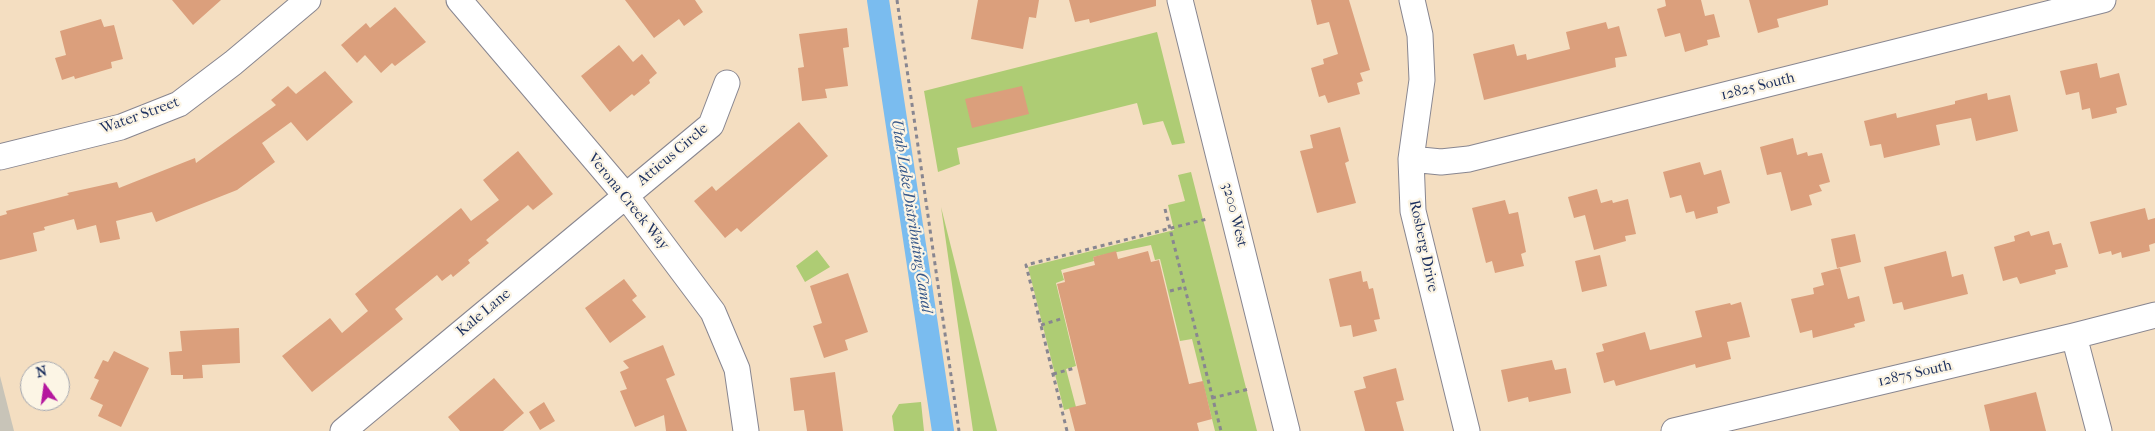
<!DOCTYPE html>
<style>
body{margin:0}
#map{position:relative;width:2155px;height:431px;overflow:hidden;background:#f4dec1;font-family:"IM FELL French Canon",serif}
canvas{display:block}
.north{position:absolute;left:20px;top:361px;width:50px;height:50px;box-sizing:border-box;background:#fcf5e5;border:1px solid #a2a6af;border-radius:50%;rotate:346deg;font-size:14px;font-weight:700;line-height:20px;text-align:center;color:#1b2f5e}
.north::after{content:'';display:block;margin:auto;width:18px;height:22px;background:#b5179e;clip-path:polygon(50% 0,100% 100%,50% 72%,0 100%)}
</style>
<div id="map">
<canvas width="2155" height="431"></canvas>
<div class="north">N</div>
</div>
<script>
const ctx = document.querySelector('canvas').getContext('2d');
ctx.lineJoin = 'round';
function fillPath(path, color) {
  ctx.fillStyle = color;
  ctx.fill(path, 'evenodd');
}
function stroke(path, color, width, dash) {
  ctx.strokeStyle = color;
  ctx.lineWidth = width;
  ctx.lineCap = dash ? 'butt' : 'round';
  ctx.setLineDash(dash || []);
  ctx.stroke(path);
}
function label(font, color, halo, rows, align = 'center') {
  ctx.font = font + ' "IM FELL French Canon",serif';
  ctx.lineWidth = 4.5;
  ctx.setLineDash([]);
  ctx.textBaseline = 'middle';
  ctx.strokeStyle = halo;
  ctx.fillStyle = color;
  for (const [text, x, y, turn = 0] of rows) {
    ctx.save();
    ctx.translate(x, y);
    ctx.rotate((+turn || 0) * Math.PI / 180);
    ctx.textAlign = isNaN(turn) ? turn : align;
    if (halo) ctx.strokeText(text, 0, 0);
    ctx.fillText(text, 0, 0);
    ctx.restore();
  }
}
fillPath(new Path2D(`
 M0,376l14,55h-14z`), '#c8c4b8');
fillPath(new Path2D(`
 M1157,32l28,111 -13,2 -9,-24 -20,4 -6,-22 -180,45 3,16 -22,8 -14,-81z
 M1191,172l66,259h-42l-23,-92 -12,2 -20,-82 -5,1 -4,-15 -58,12 1,4 -33,9 3,10 -8,3 20,83 -10,3 10,38 -12,3 -36,-143 146,-37 -6,-25 17,-4 -7,-26z
 M941,207l56,224h-24z
 M817,250l13,17 -25,15 -9,-16z
 M921,402l3,29h-30l-2,-15 7,-12z`), '#aecc74');
stroke(new Path2D(`
 M878,0l65,431`), '#7abcef', 22);
fillPath(new Path2D(`
 M172,0h49l-28,25z
 M625,0h70l8,12 -19,14 -5,-7 -25,19z
 M978,0h61l-3,18 -7,-1 -6,32 -52,-10z
 M1069,0h87v6l-66,17 -1,-4 -14,3z
 M1311,0h38l21,70 -10,3 3,8 -6,2 3,11 -32,9 -3,-8 -6,2 -8,-29 13,-4 -1,-5 15,-5 -9,-32 -12,3z
 M1665,0h36l4,16 9,-2 6,23 -13,3 1,5 -23,7 -5,-19 -15,4 -8,-28 9,-3z
 M1749,0h79v5l-51,14 2,8 -21,6z
 M395,7l31,35 -31,24 -3,-3 -11,10 -16,-18 -8,8 -16,-18 25,-22 4,5z
 M101,19l3,8 10,-2 9,34 -12,3 1,6 -37,11 -1,-3 -12,4 -7,-22 11,-3 -6,-24z
 M1606,22l2,7 11,-3 8,30 -12,2 1,9 -132,33 -11,-46 41,-10 3,12 9,-2 1,6 43,-11 -4,-17z
 M847,28l2,19 -6,1 5,38 -23,3 2,9 -25,3 -4,-33 6,-1 -5,-33z
 M619,45l14,17 9,-8 15,19 -8,7 1,3 -16,13 -2,-2 -22,18 -29,-36z
 M2097,63l3,15 19,-5 8,32 -11,3 1,5 -25,6 -2,-11 -8,2 -3,-18 -13,3 -6,-24z
 M325,71l28,31 -46,39 -16,-19 -29,21 13,19 -38,28 -81,32 -4,-10 -36,9 4,18 -20,4 -4,-18 -19,5 -3,-11 -30,8 1,3 -12,3 4,18 -37,9v-44l7,-2 -1,-3 63,-16 -2,-2 50,-11 2,6 76,-30 1,5 80,-58 -5,-5 17,-14 8,8z
 M1022,86l7,28 -57,14 -7,-29z
 M1987,93l1,7 22,-5 8,36 -42,10 -5,-23 -35,7 4,20 -56,13 -3,-14 -11,2 -6,-25 32,-8 1,5 58,-14v-3z
 M799,122l29,34 -87,76 -4,-4 -12,10 -31,-37 18,-15 4,5z
 M1340,127l9,34 -4,2 11,40 -39,10 -17,-62 13,-3 -3,-13z
 M1793,138l4,17 10,-3 1,4 14,-3 8,29 -11,3 3,6 -13,4 3,10 -21,6 -10,-39 -14,3 -7,-28z
 M518,151l35,43 -20,16 -5,-5 -42,35 3,3 -21,17 2,3 -17,14 -2,-3 -9,7 -5,-6 -42,34 8,10 -91,73 -30,-36 48,-38 12,15 26,-22 -13,-17 106,-86 10,13 28,-21 -16,-20z
 M1700,162l4,13 17,-5 9,33 -13,4 1,6 -22,6 -2,-8 -8,2 -5,-18 -11,3 -7,-26z
 M1597,189l4,14 11,-3 1,3 15,-4 8,35 -11,2 1,5 -32,9 -9,-35 -11,3 -6,-21z
 M1505,200l4,14 9,-2 8,40 -5,2 3,12 -29,7 -3,-12 -6,2 -14,-55z
 M2145,208l3,12 7,-2v25l-6,2 1,6 -28,7 -1,-6 -9,3 -1,-4 -12,3 -9,-32z
 M2029,231l2,5 18,-5 4,14 8,-2 7,24 -13,3 1,4 -36,10 -3,-7 -14,4 -9,-34 21,-6 -1,-5z
 M1855,234l6,28 -24,6 -6,-29z
 M1116,251l2,8 30,-8 3,11 8,-2 30,124 14,-3 9,38 -15,4 2,8h-124l-6,-23 17,-4 -29,-120 8,-2 -2,-9 32,-8 -2,-8z
 M1946,251l6,26 11,-3 5,20 -64,16 -2,-8 -9,2 -9,-37z
 M1600,255l7,31 -25,6 -7,-31z
 M1840,268l8,31 11,-3 6,25 -11,3 1,3 -42,11 -1,-8 -12,3 -9,-34 23,-5 -1,-6 11,-3 -3,-12z
 M1361,271l2,11 4,-1 2,8 4,-1 7,31 -6,1 3,11 -24,6 -2,-12 -11,2 -11,-48z
 M848,273l20,59 -23,8 3,10 -24,8 -11,-32 9,-3 -12,-37z
 M624,279l13,17 -5,4 14,17 -36,26 -25,-35z
 M1741,302l9,35 -23,5 4,17 -35,9 -1,-4 -79,22 -2,-6 -10,3 -8,-30 8,-2 -2,-7 43,-12 5,18 52,-13 -7,-26 35,-8 1,2z
 M239,328l1,35 -38,2 1,13 -20,1v-4h-12l-2,-23 13,-1 -2,-20z
 M663,345l12,30 -9,4 21,52h-21l-2,-16 -29,12 -15,-36 7,-2 -7,-17 9,-4 -6,-7z
 M114,351l35,17 -28,59 -23,-11 5,-11 -13,-6 9,-19 -5,-2 9,-18 5,2z
 M1552,360l3,10 11,-2 5,25 -42,9 -1,-5 -20,5 -7,-32z
 M1396,368l8,32 -8,2 8,29h-39l-11,-40 12,-3 -3,-11z
 M835,372l8,59h-36l-3,-21 -10,1 -4,-33z
 M494,378l30,35 -21,18h-43l-12,-14z
 M2036,392l10,39h-56l-6,-26z
 M544,402l11,19 -15,9 -11,-18z`), '#db9f7c');
const minor = new Path2D(`
 M459,0l167,196 87,116 24,57 9,62
 M1180,0l107,431
 M1412,0l8,35 2,45 -11,79 2,52 54,220
 M0,157l121,-30 58,-23 54,-41 75,-63
 M1411,159l30,3 28,-3 634,-159
 M2074,336l25,95
 M343,431l368,-306 16,-42
 M1674,431l400,-95 81,-21`);
stroke(minor, '#888690', 27);
stroke(new Path2D(`
 M897,0l62,431
 M1165,209l56,222
 M1170,291l15,-4
 M1041,325l23,-7
 M1053,374l22,-6
 M1212,398l37,-9
 M1067,431l-41,-166 181,-46`), '#888690', 3, [4, 4]);
stroke(minor, '#fff', 25);
label('15px', '#1b2f5e', '#fcf5e5', [
 ["12825 South",1758,87,-14],
 ["Water Street",140,116,-20],
 ["Atticus Circle",673,155,-40],
 ["Verona Creek Way",628,202,51],
 ["3200 West",1234,215,76],
 ["Rosberg Drive",1423,246,78],
 ["Kale Lane",484,313,-40],
 ["12875 South",1915,374,-13]
]);
label('italic 16px', '#38598a', '#fcf5e5', [
 ["Utah Lake Distributing Canal",911,216,81]
]);
</script>
